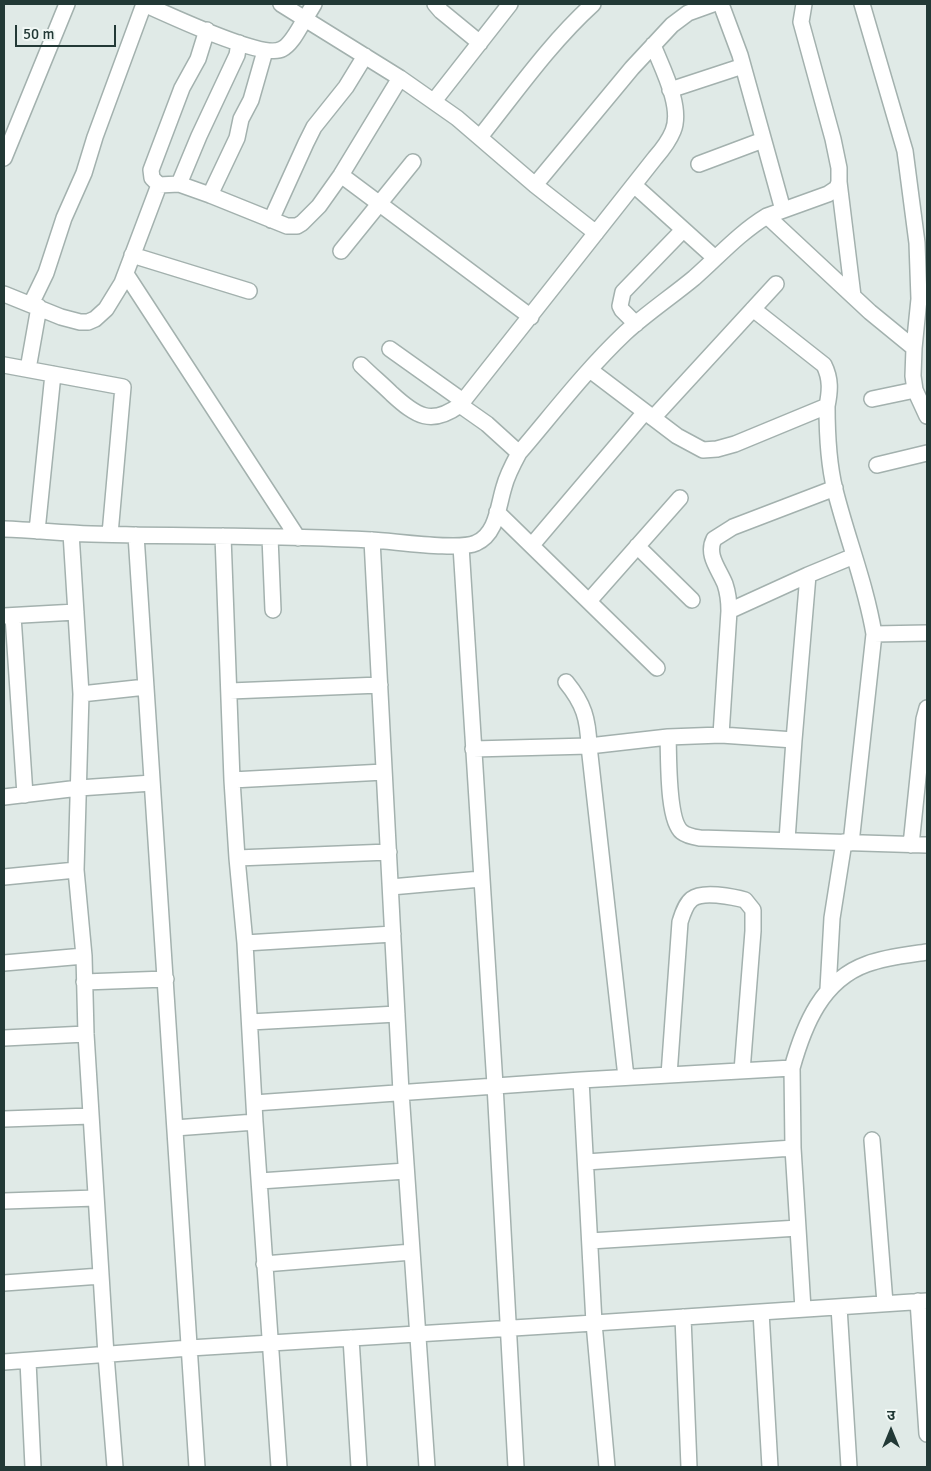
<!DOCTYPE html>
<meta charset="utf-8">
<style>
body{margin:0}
#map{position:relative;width:931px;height:1471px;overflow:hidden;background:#e0eae7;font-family:Signika,"Noto Sans Devanagari",sans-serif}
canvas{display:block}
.frame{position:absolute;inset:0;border:5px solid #223936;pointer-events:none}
.north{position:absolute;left:866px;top:1406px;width:50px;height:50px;-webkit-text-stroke:4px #f0f7f4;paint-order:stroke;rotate:0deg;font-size:14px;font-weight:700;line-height:20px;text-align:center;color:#223936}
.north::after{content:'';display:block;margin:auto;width:18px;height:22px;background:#223936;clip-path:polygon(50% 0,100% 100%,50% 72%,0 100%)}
.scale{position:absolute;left:15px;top:25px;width:101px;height:22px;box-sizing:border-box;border:2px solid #223936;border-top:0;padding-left:6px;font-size:15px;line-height:18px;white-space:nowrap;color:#223936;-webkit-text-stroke:4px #f0f7f4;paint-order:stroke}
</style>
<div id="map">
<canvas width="931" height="1471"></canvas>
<div class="frame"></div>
<div class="north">उ</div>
<div class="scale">50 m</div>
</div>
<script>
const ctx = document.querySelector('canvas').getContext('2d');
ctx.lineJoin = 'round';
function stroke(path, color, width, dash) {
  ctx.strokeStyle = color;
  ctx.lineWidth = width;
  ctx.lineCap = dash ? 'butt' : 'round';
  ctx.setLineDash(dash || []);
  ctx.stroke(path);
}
const minor = new Path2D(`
 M144,4c23,10 119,56 138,45 10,-5 17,-21 23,-30l95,59 57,40 78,67 61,48
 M281,4l24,15 9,-15
 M435,4l6,7 39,32
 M721,4l19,51 43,155
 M862,4l43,147 12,92 2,56
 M670,90l73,-24
 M434,101l76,-97
 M480,137c36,-45 70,-94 113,-133
 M4,158l63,-154
 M699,164l64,-24
 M341,175l190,142
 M839,182l14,114
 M179,184l20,-48 38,-81 2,-12
 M159,185l-7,-7 -1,-8 31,-82 16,-29 9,-29
 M535,185l97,-117 40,-43 16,-12 25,-9
 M634,185l81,73
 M210,195l27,-57 4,-19 10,-19 14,-49
 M767,216l103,96 44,36 5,-49 8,-2
 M271,220l35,-77 8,-16 32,-40 19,-31
 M341,251l72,-89
 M132,255l117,36
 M126,274l172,264
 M4,294l57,23 19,5h8l7,-3 11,-10 16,-26 37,-98 20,-1 31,11 77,31h10l5,-3 17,-17 22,-31 59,-97
 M31,304l15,-31 18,-55 20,-45 11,-36 49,-133
 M636,324l-14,-14 -2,-4 3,-14 60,-62
 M914,348l-1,28 2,14
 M390,349l73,52
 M4,365l119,22 -13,147
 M361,365c10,10 21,19 31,29 24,22 39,32 68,11l195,-247c7,-8 14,-17 18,-27 10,-24 -11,-63 -20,-86
 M28,369l11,-62
 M590,370l87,66 26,14 14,-1 18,-5 92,-38c3,-15 4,-27 -3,-41l-71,-56
 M872,399l43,-9 12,26
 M460,405l27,19 32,29
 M827,406c0,28 1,56 8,84 12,48 31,95 39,144l-23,209
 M653,418l123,-134
 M877,465l50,-12
 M497,512l160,156
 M4,529c29,1 58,4 87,5 93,3 187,1 280,6 23,1 88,11 105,3 21,-9 22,-37 28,-56 3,-12 9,-23 15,-34 35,-41 67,-83 106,-120 22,-20 46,-36 69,-55 24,-21 45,-45 73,-62l61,-22 9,-6 2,-6v-14l-6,-29 -32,-117 3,-18
 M37,531l16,-157
 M71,533l10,161 -5,176 8,86 2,78 20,321 9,112
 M136,535l61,932
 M223,536l9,244
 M270,537l3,73
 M372,540l29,552 26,375
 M532,545l113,-133
 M461,546l34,539 21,382
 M637,546l55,54
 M589,601l91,-103
 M729,611c0,-9 -1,-18 -4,-27 -6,-15 -19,-29 -11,-45l19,-12 102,-39
 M4,616l72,-4
 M13,616l12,179
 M874,634l53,-1
 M566,682c18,22 22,37 23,64l79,-9c1,20 -1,83 14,95 5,4 12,5 18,6l227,7
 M230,691l150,-6
 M81,694l65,-7
 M721,735l8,-124 79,-36
 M668,737l53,-2 73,5 -7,100
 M794,740l14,-165 46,-19
 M473,749l116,-3 37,331
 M4,797l75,-9 73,-5
 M911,845l13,-126 3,-11
 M237,858l152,-6
 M4,877l72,-7
 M391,887l90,-8
 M245,943l148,-9
 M4,963l80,-7
 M84,982l82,-3
 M828,989l4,-71 12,-76
 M250,1022l147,-8
 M4,1038l82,-4
 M792,1068c12,-43 30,-88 75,-104 19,-7 40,-9 60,-12
 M669,1075l11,-153c7,-23 12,-29 37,-27 9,1 18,2 28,5l8,10v21l-11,140
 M581,1080l13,243 13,144
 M254,1103l327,-23 211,-12 1,80 10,161
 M4,1119l87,-3
 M175,1128l80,-6
 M872,1140l13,163
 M586,1162l207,-14
 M260,1181l146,-10
 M4,1201l92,-3
 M590,1241l208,-13
 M264,1264l148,-12
 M4,1283l97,-7
 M918,1301l9,133
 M839,1307l10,160
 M761,1312l9,155
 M683,1317l6,150
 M351,1338l8,129
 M28,1361l5,106
 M4,1362l186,-14 404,-25 333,-22
 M279,1467l-24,-345 -10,-179 -8,-85 -5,-78 152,-8`);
stroke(minor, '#a3b1ae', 18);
stroke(minor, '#fff', 15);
</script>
